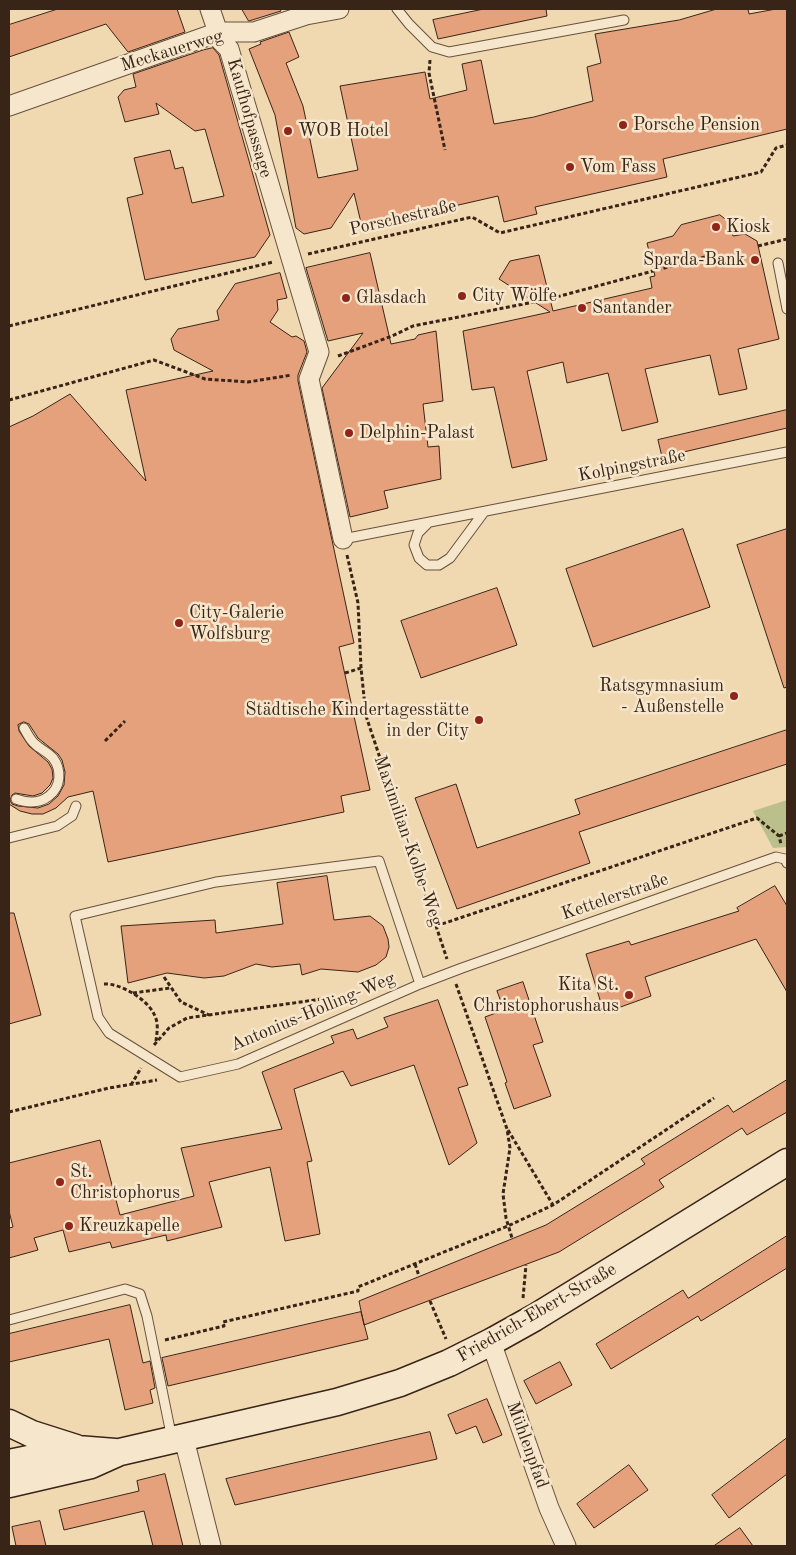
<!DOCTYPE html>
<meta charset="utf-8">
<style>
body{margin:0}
#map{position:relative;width:796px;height:1555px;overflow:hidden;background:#f0d8b0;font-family:"Old Standard TT",serif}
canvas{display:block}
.frame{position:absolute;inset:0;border:10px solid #392418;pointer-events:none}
</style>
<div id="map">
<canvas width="796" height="1555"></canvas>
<div class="frame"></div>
</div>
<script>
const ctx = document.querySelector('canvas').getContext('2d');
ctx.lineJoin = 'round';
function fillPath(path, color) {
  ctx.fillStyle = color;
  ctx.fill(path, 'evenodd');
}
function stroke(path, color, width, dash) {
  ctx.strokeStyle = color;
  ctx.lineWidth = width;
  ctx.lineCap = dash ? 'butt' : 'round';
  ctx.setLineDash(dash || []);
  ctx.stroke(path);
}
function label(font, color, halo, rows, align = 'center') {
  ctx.font = font + ' "Old Standard TT",serif';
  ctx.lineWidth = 5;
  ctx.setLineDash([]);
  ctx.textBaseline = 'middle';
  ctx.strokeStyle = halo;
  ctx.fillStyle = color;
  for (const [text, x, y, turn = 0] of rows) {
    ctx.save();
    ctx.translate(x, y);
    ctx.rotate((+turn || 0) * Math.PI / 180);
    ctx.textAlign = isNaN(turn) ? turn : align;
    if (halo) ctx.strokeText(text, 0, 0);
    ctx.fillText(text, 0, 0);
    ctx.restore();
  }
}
fillPath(new Path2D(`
 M787,800v47l-14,1 -20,-37z`), '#babf8b');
const building = new Path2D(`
 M58,9h119l8,23 -57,20 -22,-28 -97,33v-32z
 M242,9h38l1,2 -32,10z
 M484,9h62l1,7 -109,23 -5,-19z
 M717,9h31l1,5 27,-5h11v120l-124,30 4,18 -132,30 2,7 -33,8 -6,-26 -136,31 -8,-34 -23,35 -27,6 -8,-6 -21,-113 -26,-66 12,-5 -1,-2 29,-10 10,25 -13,6 17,43 15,72 40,-8 -18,-84 85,-14 5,27 37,-9 -5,-26 19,-4 13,64 40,-7 59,-16 -6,-34 14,-4 -6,-29 84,-14z
 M213,48l6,7 51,180 -15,22 -110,23 -18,-82 16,-4 -9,-36 36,-8 5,19 8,-2 9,36 32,-7 -19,-67 -10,2 -39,-28 3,11 -34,8 -7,-25 6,-7 12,-3 -3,-13 70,-24z
 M720,215l9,7 4,14 12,-2 12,7 22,98 -41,10 9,40 -28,6 -9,-40 -65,14 13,53 -36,9 -14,-58 -41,10 -4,-21 -36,9 20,89 -35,8 -18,-81 -22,3 -9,-59 87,-19 -51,-33 11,-18 29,-6 14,56 99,-23 -2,-11 5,-1 -8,-33 26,-7 8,-11z
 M370,253l21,91 24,-5 3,-4 18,-4 7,70 -20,3 5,43 11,-1 2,33 -57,12 4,17 -38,9 -28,-129 41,-55 -35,8 -22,-73z
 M280,273l7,25 -10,2 1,10 -8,12 22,15 4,-1 8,5 3,11 -9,23v6l56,262 -15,4 31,143 -29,6 3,16 -236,50 -15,-71 -25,6 -12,11 -13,6h-11l-12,-3 -11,-7v-377l24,-11 37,-22 76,87 -20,-91 87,-19 -39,-21 -3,-11 7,-10 41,-9 -2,-9 18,-27zM24,722l5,2 9,14 20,16 4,6 3,12 -1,13 -6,11 -9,8 -11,4 -20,-2 -6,-2 -2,-4 2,-5 3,-2 18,3 9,-3 8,-8 3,-7 -1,-9 -4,-7 -19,-16 -10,-15 -1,-6z
 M787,410v18l-125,29 -4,-17z
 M683,529l27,78 -117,40 -27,-78z
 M787,529v158l-3,1 -47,-143z
 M497,588l20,57 -96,33 -20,-57z
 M787,730v34l-208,68 11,31 -133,46 -42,-111 41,-14 21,64 103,-34 -5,-14z
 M327,876l7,44 36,-4 13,10 5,13 1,8 -3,10 -10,8 -18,7 -37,-3 -19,6 -2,-11 -28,3 -16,-3 -32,12 -20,2 -37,-5 -39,10 -7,-57 94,-6 1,13 67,-9 -6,-41z
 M775,886l12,20v86l-31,-53 -111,38 6,19 -47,17 -18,-59 43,-13 2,4 108,-34 -2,-3z
 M9,913h5l27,102 -32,9z
 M523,982l20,60 -10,3 18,51 -37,13 -9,-26 2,-1 -22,-65 19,-7 -7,-19z
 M438,1000l30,85 -10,3 19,55 -28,22 -35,-100 -63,21 -8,-15 -49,18 18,72 -5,1 13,72 -35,7 -15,-74 -61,15 13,45 -55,14 -1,-6 -54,13 -2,-6 -41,10 -6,-22 -29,8 4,12 -29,8v-30l4,-1 -4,-16v-48l91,-23 20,75 74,-19 -13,-48 101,-19 -20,-57 72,-29 -3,-7 22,-7 4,10 31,-12 -4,-9z
 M787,1080v32l-40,23 -5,-7 -83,52 5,7 -105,65 -195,73 -5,-24 187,-76 99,-61 -4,-5 87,-54 5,7z
 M787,1236v32l-86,53 -3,-5 -87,53 -15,-25 87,-54 5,8z
 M130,1305l13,58 7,-2 5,27 -5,2 3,13 -28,7 -16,-71 -100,23v-28z
 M361,1312l7,27 -200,47 -6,-28z
 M560,1362l12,23 -36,19 -12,-23z
 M487,1399l15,36 -19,8 -7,-17 -20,8 -8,-19z
 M430,1432l7,27 -202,46 -9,-26z
 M787,1438v36l-58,44 -17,-23z
 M629,1465l19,25 -54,38 -17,-24z
 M165,1474l18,72h-30l-9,-35 -80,19 -5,-20 80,-19 -2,-10z
 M40,1521l6,25h-30l-4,-19z
 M740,1528l13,18h-39z`);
fillPath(building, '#e5a17c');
stroke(building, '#392418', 1);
const lane = new Path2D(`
 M397,9l12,15 23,23 17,5 175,-32
 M778,263l9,46
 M427,524l-9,9 -4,12 5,13 8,7h12l11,-7 34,-46
 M343,539l444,-87
 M16,799c11,4 23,5 33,-3 12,-9 13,-26 4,-38 -5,-6 -13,-9 -18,-14 -5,-4 -8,-11 -11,-16
 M9,838l48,-12 15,-10 4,-10
 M420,984l-41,-123 -163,21 -141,34 23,101 11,16 71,44 58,-13 182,-80 42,-16 314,-111 9,2 2,4
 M9,1320l116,-31 15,5 7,22 25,123`);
const street = new Path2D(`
 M210,9l11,32 8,8 90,303 -10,27 34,160
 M9,106l210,-74h35l52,-17 33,-6
 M491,1342l58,166 17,38
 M184,1439l27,107`);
const secondary = new Path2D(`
 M9,1423l23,11 44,14
 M9,1463l68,-14 38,3
 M9,1484l82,-19 29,-13 217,-50 63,-19 49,-20 42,-21 43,-24 253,-156`);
stroke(lane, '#67513e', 11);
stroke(street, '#67513e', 21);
stroke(secondary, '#392418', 29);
stroke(new Path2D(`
 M430,60l-1,13 16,77
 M758,246l29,-7
 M308,254l164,-37 28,16 261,-61 15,-24 11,-3
 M9,326l264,-64
 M338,356l54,-20 21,-10 136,-27 156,-42
 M9,400l145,-40 51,19 43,3 44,-7
 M347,555l11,48 3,65 5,48 81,243
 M345,673l16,-5
 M105,741l20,-20
 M779,836l8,-3
 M436,926l321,-108 22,18 2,8
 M164,977l17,25 28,13
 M104,984c16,-1 43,15 50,30 5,9 3,18 2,27
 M456,984l51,145 3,19 -7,46 3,24 6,20
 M133,993l37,-5
 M154,1045l15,-17 18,-10 135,-19 6,12
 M131,1085l10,-17
 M9,1112l100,-24 48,-8
 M508,1130l45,75
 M415,1264l4,12
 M523,1298l3,-33
 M430,1301l16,38
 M165,1340l59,-14 -1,-4 135,-31v-4l150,-61 45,-21 161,-107`), '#392418', 3, [4, 2.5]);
stroke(lane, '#f5e6cc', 9);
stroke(street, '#f5e6cc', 19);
stroke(secondary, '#f5e6cc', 26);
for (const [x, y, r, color] of [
 [623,125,5,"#8f2418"],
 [288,131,5,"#8f2418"],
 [570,167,5,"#8f2418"],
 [716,227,5,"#8f2418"],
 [755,260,5,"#8f2418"],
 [462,296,5,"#8f2418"],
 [346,298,5,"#8f2418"],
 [582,308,5,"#8f2418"],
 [349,433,5,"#8f2418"],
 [179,623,5,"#8f2418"],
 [734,696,5,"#8f2418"],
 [479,720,5,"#8f2418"],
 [629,995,5,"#8f2418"],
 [60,1182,5,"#8f2418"],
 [69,1226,5,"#8f2418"]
]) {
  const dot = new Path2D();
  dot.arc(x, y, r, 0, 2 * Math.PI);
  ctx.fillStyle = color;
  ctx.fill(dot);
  stroke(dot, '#f5e6cc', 2);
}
label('18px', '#392418', '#f5e6cc', [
 ["Meckauerweg",172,51,-17],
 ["Kaufhofpassage",249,118,74],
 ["Porschestraße",403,218,-13],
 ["Kolpingstraße",632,466,-11],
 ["Maximilian-Kolbe-Weg",408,841,71],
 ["Kettelerstraße",615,897,-19],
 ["Antonius-Holling-Weg",313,1012,-23],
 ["Friedrich-Ebert-Straße",537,1313,-30],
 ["Mühlenpfad",527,1445,70]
]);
label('18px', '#392418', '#f5e6cc', [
 ["Porsche Pension",633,125],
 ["WOB Hotel",298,131],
 ["Vom Fass",580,167],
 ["Kiosk",726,227],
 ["Sparda-Bank",745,260,"right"],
 ["City Wölfe",472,296],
 ["Glasdach",356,298],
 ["Santander",592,308],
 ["Delphin-Palast",359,433],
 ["City-Galerie",189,613],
 ["Wolfsburg",189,634],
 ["Ratsgymnasium",724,686,"right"],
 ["- Außenstelle",724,707,"right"],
 ["Städtische Kindertagesstätte",469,710,"right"],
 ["in der City",469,731,"right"],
 ["Kita St.",619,985,"right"],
 ["Christophorushaus",619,1006,"right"],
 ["St.",70,1172],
 ["Christophorus",70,1193],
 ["Kreuzkapelle",79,1226]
], 'left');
</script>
